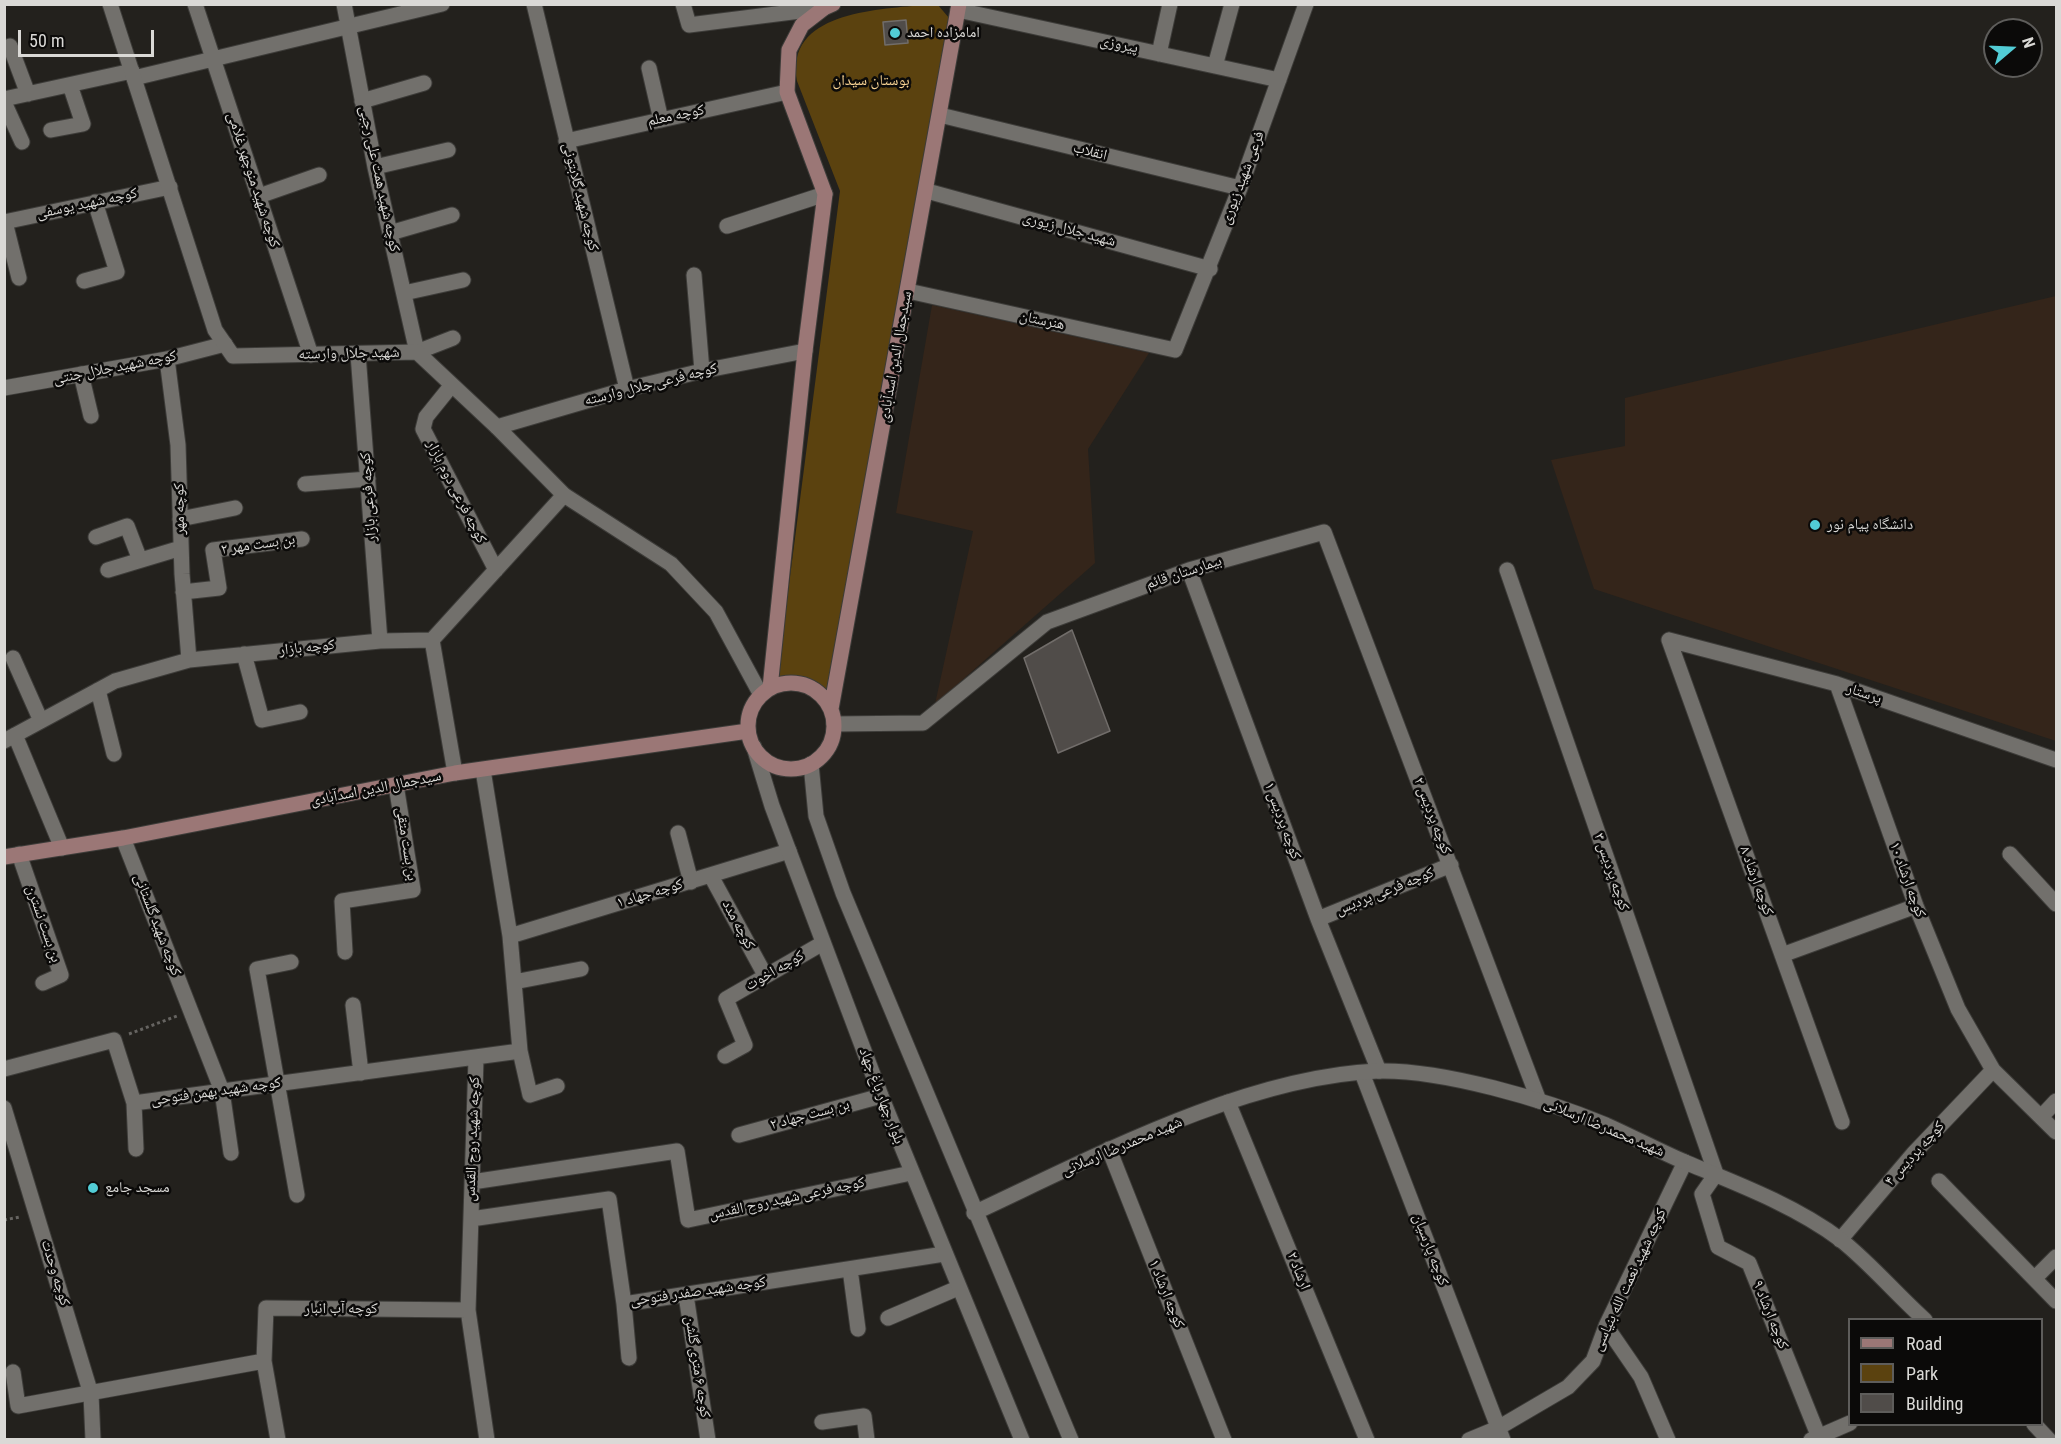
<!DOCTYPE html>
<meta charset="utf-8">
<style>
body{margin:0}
#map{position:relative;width:2061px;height:1444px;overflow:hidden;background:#23211d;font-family:"Roboto Condensed",sans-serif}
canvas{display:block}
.frame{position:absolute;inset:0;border:6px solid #dad9d6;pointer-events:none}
.legend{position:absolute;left:1848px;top:1318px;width:195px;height:108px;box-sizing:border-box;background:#0b0a09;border:2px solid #5e5d5b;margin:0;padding:8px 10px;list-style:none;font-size:18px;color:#dad9d6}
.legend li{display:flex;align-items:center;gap:12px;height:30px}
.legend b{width:30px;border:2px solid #5e5d5b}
.north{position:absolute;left:1983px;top:18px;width:60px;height:60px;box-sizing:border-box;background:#0b0a09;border:2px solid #5e5d5b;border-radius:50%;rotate:71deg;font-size:16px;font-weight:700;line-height:24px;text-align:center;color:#dad9d6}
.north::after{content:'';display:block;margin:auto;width:21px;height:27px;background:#52ccd5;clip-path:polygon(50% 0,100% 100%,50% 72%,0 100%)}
.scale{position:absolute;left:18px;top:30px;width:136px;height:27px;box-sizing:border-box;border:3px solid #dad9d6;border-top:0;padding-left:8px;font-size:18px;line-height:21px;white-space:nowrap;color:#dad9d6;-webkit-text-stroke:4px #0b0a09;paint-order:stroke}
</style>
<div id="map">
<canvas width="2061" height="1444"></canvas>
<div class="frame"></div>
<ul class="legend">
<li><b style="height:8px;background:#9b7776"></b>Road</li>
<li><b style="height:16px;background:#5b420f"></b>Park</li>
<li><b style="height:16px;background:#504c49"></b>Building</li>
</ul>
<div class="north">N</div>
<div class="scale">50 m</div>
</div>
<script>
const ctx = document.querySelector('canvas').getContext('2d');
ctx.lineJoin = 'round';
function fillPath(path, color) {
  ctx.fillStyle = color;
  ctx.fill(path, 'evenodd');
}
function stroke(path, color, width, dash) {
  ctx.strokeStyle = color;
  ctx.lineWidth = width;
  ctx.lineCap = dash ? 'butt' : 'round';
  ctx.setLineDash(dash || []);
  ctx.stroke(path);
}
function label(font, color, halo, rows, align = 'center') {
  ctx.font = font + ' "Roboto Condensed","Noto Naskh Arabic",sans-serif';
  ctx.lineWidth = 5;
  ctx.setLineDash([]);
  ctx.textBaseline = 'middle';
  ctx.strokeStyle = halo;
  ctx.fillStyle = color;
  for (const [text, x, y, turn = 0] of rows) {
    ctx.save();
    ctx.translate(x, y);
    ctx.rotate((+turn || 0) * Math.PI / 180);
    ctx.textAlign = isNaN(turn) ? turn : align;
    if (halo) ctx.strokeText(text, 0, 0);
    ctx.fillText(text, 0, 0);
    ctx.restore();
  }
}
fillPath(new Path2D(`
 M2056,296v445l-462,-152 -43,-129 74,-14v-48z
 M932,305l217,48 -61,96 7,114 -160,141 38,-173 -77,-18z`), '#34251a');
fillPath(new Path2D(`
 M921,5h17l11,13 -119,676c-15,-17 -31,-21 -53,-17l63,-486 -43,-110c-12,-69 79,-71 124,-76z`), '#5b420f');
const building = new Path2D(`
 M906,20l2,23 -23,2 -2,-23z
 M1072,630l38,101 -52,22 -34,-95z`);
fillPath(building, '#504c49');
stroke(building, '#716d6a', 1.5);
const minor = new Path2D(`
 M195,4l116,351
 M344,4l31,163 42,185 36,-14
 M534,4l93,385
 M683,4l6,21 135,-17
 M958,10l321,70
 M10,46l18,48
 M1159,54l11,-50
 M1215,66l17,-62
 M649,68l12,52
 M134,78l308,-74
 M4,99l128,-28
 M362,101l62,-18
 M4,102l18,40
 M940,115l300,73
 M51,130l32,-6 -13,-39
 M566,141l221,-49
 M375,167l73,-17
 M927,191l283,78
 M259,196l60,-21
 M4,222l166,-35
 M5,222l14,56
 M727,226l98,-32
 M390,233l62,-18
 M694,275l8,96
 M84,281l33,-9 -22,-70
 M908,291l267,59 65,-162 66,-184
 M404,293l59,-13
 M358,354l22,287
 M167,359l11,86 4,129 7,86
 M81,374l10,42
 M451,386l-25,31 -3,12 73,141
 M4,388l163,-29 58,-15
 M497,427l130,-38 75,-18 103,-20
 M305,484l63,-5
 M180,519l55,-11
 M96,537l31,-11 13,34
 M108,570l73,-22
 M1189,570l129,349 61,152
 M1507,570l209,604 -14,20 16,53 31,16 71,177
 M183,592l36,-4 -6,-38 89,-11
 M432,640l23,133
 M1669,640l173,482
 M1669,640l168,44 219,76
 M244,654l18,66 38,-8
 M13,658l28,63
 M1837,684l79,222 42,103 35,61 63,62
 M98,690l16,64
 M834,724l89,-1 124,-101 142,-52 135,-38 215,569
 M15,735l47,113
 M4,741l111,-60 74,-21 191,-19 52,-1 132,-145
 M678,833l13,49
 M123,838l99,253 9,62
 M19,854l42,121 -18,8
 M2010,854l46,50
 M711,876l54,99
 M1318,919l133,-54
 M510,936l279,-85
 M345,952l-3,-51 71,-11 -17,-105
 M1782,955l134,-49
 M291,962l-34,7 40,226
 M514,982l67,-13
 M353,1005l8,68
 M520,1051l10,44 27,-9
 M725,1056l20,-11 -19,-46 97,-56
 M476,1059l-8,251 19,130
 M4,1069l110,-29 20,63 2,46
 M1362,1073l141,367
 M1228,1102l139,338
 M134,1103l386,-52 -10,-115 -27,-166
 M4,1108l87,286 2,46
 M2041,1117l15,-16
 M739,1135l142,-39
 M1109,1149l115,291
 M1939,1181l117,120
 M472,1182l205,-31 11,69 223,-47
 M471,1219l138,-20 15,105 320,-50
 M1840,1240l73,-86 80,-84
 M850,1269l8,60
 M2035,1278l21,-21
 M686,1295l22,145
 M624,1304l5,54
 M888,1318l70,-30
 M1606,1326l35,51 27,63
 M264,1361l2,-53 202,2
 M13,1372l5,34 246,-45 14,79
 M822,1422l42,-6 3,24
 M1469,1440l29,-12 70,-41 25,-26 13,-35 79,-164
 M1811,1440l39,-17`);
const tertiary = new Path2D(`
 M110,4l105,326 18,26 184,-4 80,75 67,68 107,69 45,48 45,83
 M754,747l18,59 109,290 141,344
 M811,764l5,52 27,77 228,547
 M974,1213c120,-56 270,-136 403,-142 65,-2 169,29 229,54 27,12 53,26 81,38 51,21 109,43 154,77 30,24 55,54 84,80
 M2034,1424l15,16`);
const secondary = new Path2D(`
 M748 726a43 43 0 1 1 86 0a43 43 0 1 1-86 0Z
 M770,688l35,-337 20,-157 -38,-102 2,-42 13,-25 22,-17 9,-4
 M831,709l128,-705
 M4,857l119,-19 332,-65 293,-42`);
stroke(minor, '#3d3c39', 17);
stroke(tertiary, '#3d3c39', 17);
stroke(secondary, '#3d3c39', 17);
stroke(new Path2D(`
 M129,1034l48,-18
 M4,1220l16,-3`), '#666461', 3, [3, 3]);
stroke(minor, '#72706c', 15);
stroke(tertiary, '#72706c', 15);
stroke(secondary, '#9b7776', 15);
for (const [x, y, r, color] of [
 [895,33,6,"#52ccd5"],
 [1815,525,6,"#52ccd5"],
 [93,1188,6,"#52ccd5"]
]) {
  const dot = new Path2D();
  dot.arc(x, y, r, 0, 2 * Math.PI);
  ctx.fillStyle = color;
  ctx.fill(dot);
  stroke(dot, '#0b0a09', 2);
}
label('15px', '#dad9d6', '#0b0a09', [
 ["امامزاده احمد",907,33],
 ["دانشگاه پیام نور",1827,525],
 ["مسجد جامع",105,1188]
], 'left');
label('15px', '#dad9d6', '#0b0a09', [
 ["پیروزی",1119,45,12],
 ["کوچه معلم",676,116,-12],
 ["انقلاب",1090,152,14],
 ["فرعی شهید زیوری",1243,178,-69],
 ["کوچه شهید همت علی رجبی",379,179,78],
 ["کوچه شهید منوچهر غلامی",253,180,72],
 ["کوچه شهید گلابتونی",580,197,76],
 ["کوچه شهید یوسفی",87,204,-12],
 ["شهید جلال زیوری",1069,230,15],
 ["هنرستان",1042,321,12],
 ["شهید جلال وارسته",349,354,-1],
 ["سیدجمال الدین اسدآبادی",896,357,-80],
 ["کوچه شهید جلال جنتی",115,368,-11],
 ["کوچه فرعی جلال وارسته",651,385,-14],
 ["کوچه فرعی دوم بازار",456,492,63],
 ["کوچه فرعی بازار",369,497,-94],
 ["کوچه مهر",180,509,-91],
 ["بن بست مهر ۲",258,545,-8],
 ["بیمارستان قائم",1184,573,-18],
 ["کوچه بازار",307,648,-6],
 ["پرستار",1864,694,19],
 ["سیدجمال الدین اسدآبادی",376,789,-11],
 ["کوچه پردیس ۲",1432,816,69],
 ["کوچه پردیس ۱",1282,821,70],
 ["بن بست متقی",406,844,81],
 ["کوچه پردیس ۳",1611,872,71],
 ["کوچه ارشاد ۱۰",1907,880,70],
 ["کوچه ارشاد ۸",1756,881,70],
 ["کوچه فرعی پردیس",1385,892,-22],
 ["کوچه جهاد ۱",650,894,-17],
 ["بن بست نسترن",43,924,71],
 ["کوچه شهید گلستانی",157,925,69],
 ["کوچه مدد",738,925,62],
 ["کوچه اخوت",775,971,-30],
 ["کوچه شهید بهمن فتوحی",216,1092,-8],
 ["بلوار چهار باغ جهاد",881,1096,69],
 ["بن بست جهاد ۲",810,1115,-15],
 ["شهید محمدرضا ارسلانی",1604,1128,23],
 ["کوچه شهید روح القدس",473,1139,-88],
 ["شهید محمدرضا ارسلانی",1122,1147,-23],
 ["کوچه پردیس ۴",1915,1154,-48],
 ["کوچه فرعی شهید روح القدس",787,1199,-12],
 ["کوچه پارسیان",1430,1250,69],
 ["ارشاد ۲",1298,1271,68],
 ["کوچه وحدت",55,1273,73],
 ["کوچه شهید نعمت الله بنیاسی",1630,1280,-65],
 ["کوچه شهید صفدر فتوحی",698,1292,-8],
 ["کوچه ارشاد ۱",1166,1294,68],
 ["کوچه آب انبار",341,1309],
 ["کوچه ارشاد ۹",1770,1315,68],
 ["کوچه ۶ متری گلشن",697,1367,81]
]);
label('15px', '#fad595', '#0b0a09', [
 ["بوستان سیدان",871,81]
]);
</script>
